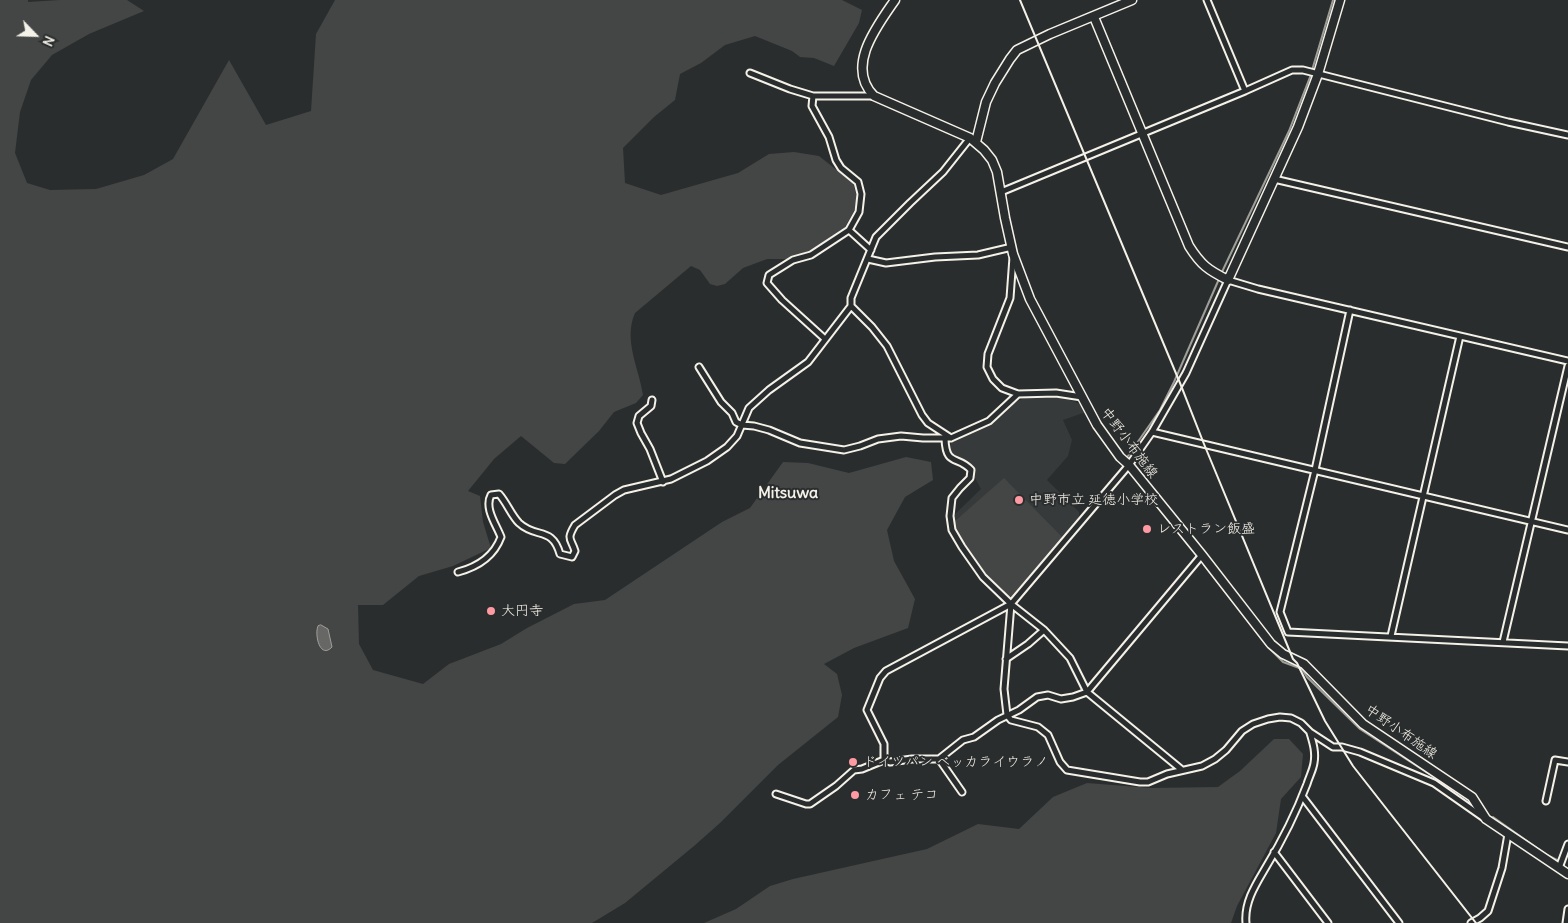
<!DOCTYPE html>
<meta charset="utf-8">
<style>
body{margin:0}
#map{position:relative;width:1568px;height:923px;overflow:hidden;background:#2a2d2e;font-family:Delius,sans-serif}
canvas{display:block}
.north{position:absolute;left:10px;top:10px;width:50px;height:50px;-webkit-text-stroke:4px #2a2d2e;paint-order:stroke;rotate:114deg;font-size:14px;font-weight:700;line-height:20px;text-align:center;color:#f4f1e8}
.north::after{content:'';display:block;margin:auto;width:18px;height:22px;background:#f4f1e8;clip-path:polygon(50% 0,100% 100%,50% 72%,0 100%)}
</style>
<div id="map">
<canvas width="1568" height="923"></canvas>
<div class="north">N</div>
</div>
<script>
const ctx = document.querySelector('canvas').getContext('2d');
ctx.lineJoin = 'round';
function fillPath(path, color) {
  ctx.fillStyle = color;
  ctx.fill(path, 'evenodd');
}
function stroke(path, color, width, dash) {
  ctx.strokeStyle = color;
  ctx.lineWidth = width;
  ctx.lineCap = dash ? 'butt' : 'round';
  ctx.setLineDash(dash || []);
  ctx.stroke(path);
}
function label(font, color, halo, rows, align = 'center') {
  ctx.font = font + ' Delius,"Klee One",sans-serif';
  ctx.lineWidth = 4;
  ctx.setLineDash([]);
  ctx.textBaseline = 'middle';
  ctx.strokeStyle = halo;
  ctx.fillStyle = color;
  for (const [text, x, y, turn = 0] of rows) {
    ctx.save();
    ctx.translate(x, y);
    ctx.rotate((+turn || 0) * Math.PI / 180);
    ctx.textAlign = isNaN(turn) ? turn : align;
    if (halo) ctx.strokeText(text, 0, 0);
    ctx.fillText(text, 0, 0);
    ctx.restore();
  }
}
fillPath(new Path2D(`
 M1059,395l23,10 4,7 -23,8 9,20 -4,16 -21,24 32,32v5l-69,81 -24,-23 -31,-45 -1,-15 27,-26 -7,-13 -1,-8 -2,-4 -19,-9 -3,-8 4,-7 37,-17 25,-21 10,-4z`), '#373a3a');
fillPath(new Path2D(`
 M0,0h28v2l32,-2h67l17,11 -55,23 -37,21 -21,25 -11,32 -5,41 12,30 23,7 46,-1 48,-14 29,-16 56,-99 37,65 45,-14 5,-77 19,-34h507l20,10 -3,13 -25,43 -20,-8 -14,-1 -8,-6 -37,-15 -30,9 -24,18 -21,11 -5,26 -21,17 -31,31 2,35 36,12 77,-22 31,-19 25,-2 25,4 34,27 4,14 -3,14 -9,16 -34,23 -24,9h-20l-24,9 -18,16 -8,2 -7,-2 -10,-14 -9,-4 -56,47c-12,27 4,55 8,82l-7,8 -22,9 -15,19 -34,33 -11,-1 -33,-27 -27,23 -26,32 12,5 3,26 8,26 -38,18 -34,10 -36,29h-25l1,39 14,26 50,14 26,-20 52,-20 26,-16 47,-24 31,-4 117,-78 28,-14 33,-46 25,1 41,10 57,-16 25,5 2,18 -28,17 -18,33 7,31 21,38 -7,29 -54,20 -30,16 13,10 5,21 -4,22 -60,48 -58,58 -26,23 -69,57 -33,20h-592z
 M1004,478l58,59 -52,61 -24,-23 -31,-45 -1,-8z
 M1274,739h15l14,15 -2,23 -20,22 -5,34 -39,73 -6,17h-527l32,-14 34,-23 23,-7 134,-30 51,-25 41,5 34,-32 34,-14 64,5 67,-1 22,-16z`), '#444645');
const water = new Path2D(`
 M321,625l7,4 4,18c-12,13 -18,-13 -14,-21z`);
fillPath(water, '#676866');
stroke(water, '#9f9f9a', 1);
stroke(new Path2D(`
 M1221,274l68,-143 21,-54 23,-77
 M1128,456l32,-46 14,-28 45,-103
 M1139,484l58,72
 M1204,565l62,80 17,17 19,7 5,8 53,52 112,73
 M1493,817l54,38 12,6`), '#9f9f9a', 2);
const street = new Path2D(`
 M1207,0l38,91
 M750,73l40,16 23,7h61
 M813,96l-1,10 17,31 7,23 5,8 17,14 3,12 -2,18 -10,18 22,20
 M1274,179l294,68
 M1001,192l244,-101 47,-21h11l205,52 60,13
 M1013,257l-3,41 -22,56 -1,13 6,12 9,9 16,6 38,-1 26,4
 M868,259l18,4 49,-6 43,-2 34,-8
 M851,306l21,21 15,19 35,69 6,8 23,15
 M1350,310l-35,160 -35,142 8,20 280,14
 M825,339l-43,-39 -15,-17 2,-8 24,-15 18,-5 38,-25
 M699,367l22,35 11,11 4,9 6,3 12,1 15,4 31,13 44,7 16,-4 18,-7 23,-3 22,2h28l38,-17 29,-27
 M652,400l-1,6 -12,10 -2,7 4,10 9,16 13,33
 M1152,432l416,98
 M945,439c1,28 13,16 26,31l-1,8 -10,10 -8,10 -2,18 2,14 10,17 21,30 28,27 33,26 26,28 17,34 95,78
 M458,572c19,-5 36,-16 43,-35 -5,-13 -17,-29 -10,-42l8,-1c8,9 12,21 20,29 17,16 33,3 41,31l12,3 3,-6c-4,-13 -9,-11 0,-26l40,-30 9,-5 47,-11 36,-18 20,-14 10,-11 12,-28 20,-18 39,-28 43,-56v-8l25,-61 34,-34 33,-31 27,-34
 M1011,604l-7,85 3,26 4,5 27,7 10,8 12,27 7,8 73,12h8l19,-8 35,-8 13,-7 11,-9 16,-19 11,-7 15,-5 12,-2 11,1 10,5 9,9 23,15h9l18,5 74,31 50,35
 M1391,636l69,-300
 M1503,642l65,-276
 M1006,659l22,-15 16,-14
 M939,759l23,33
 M884,760v-16l-17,-34 13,-32 6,-7 125,-67 118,-139 23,-33 34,-59 42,-93 30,9 310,72
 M776,794l30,10h4l26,-18 18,-16 8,-1 22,-9 6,2 22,-3h27l24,-19 11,-3 24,-17 21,-10 18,-13 11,-2 13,4 12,-2 14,-5 115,-137
 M1302,796l97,127
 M1546,801l9,-41 13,2
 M1274,852l54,71
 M1559,868l9,-24
 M1246,923c-2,-21 10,-39 20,-56 16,-26 30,-54 41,-83 2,-7 6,-14 7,-21 2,-11 -1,-20 -4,-30
 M1471,923l9,-5 8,-7 14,-43 6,-34
 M1566,923l2,-14`);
const secondary = new Path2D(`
 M895,0c-18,26 -50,67 -21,96l96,42 14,12 8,10 5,12 8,46 8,36 17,45 67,126 23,32 9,8 73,90 69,89 12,10 21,10 59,60 109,73 14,22 82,55
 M1094,17l95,229c12,19 19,24 39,34l70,-153 20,-53 22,-74
 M976,142l10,-40 9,-19 15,-24 7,-9 33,-16 82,-34`);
stroke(street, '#f4f1e8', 9);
stroke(secondary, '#f4f1e8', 11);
stroke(street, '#2a2d2e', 5);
stroke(secondary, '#2a2d2e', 8);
stroke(new Path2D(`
 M1020,0l160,383 24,61 89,215 4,4 28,58 28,45 123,157`), '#f4f1e8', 2);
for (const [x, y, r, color] of [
 [1019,500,5,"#ff9aa2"],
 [1147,529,5,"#ff9aa2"],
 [491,611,5,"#ff9aa2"],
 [853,762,5,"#ff9aa2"],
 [855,795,5,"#ff9aa2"]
]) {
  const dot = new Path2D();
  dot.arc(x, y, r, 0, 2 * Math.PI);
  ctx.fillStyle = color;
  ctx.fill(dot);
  stroke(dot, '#2a2d2e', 2);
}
label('14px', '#f4f1e8', '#2a2d2e', [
 ["中野小布施線",1129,443,53],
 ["中野小布施線",1401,732,35]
]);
label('14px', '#f4f1e8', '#2a2d2e', [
 ["中野市立 延徳小学校",1029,500],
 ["レストラン飯盛",1157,529],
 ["大円寺",501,611],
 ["ドイツパン ベッカライウラノ",863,762],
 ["カフェ テコ",865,795]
], 'left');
label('bold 16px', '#f4f1e8', '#2a2d2e', [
 ["Mitsuwa",788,493]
]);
</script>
